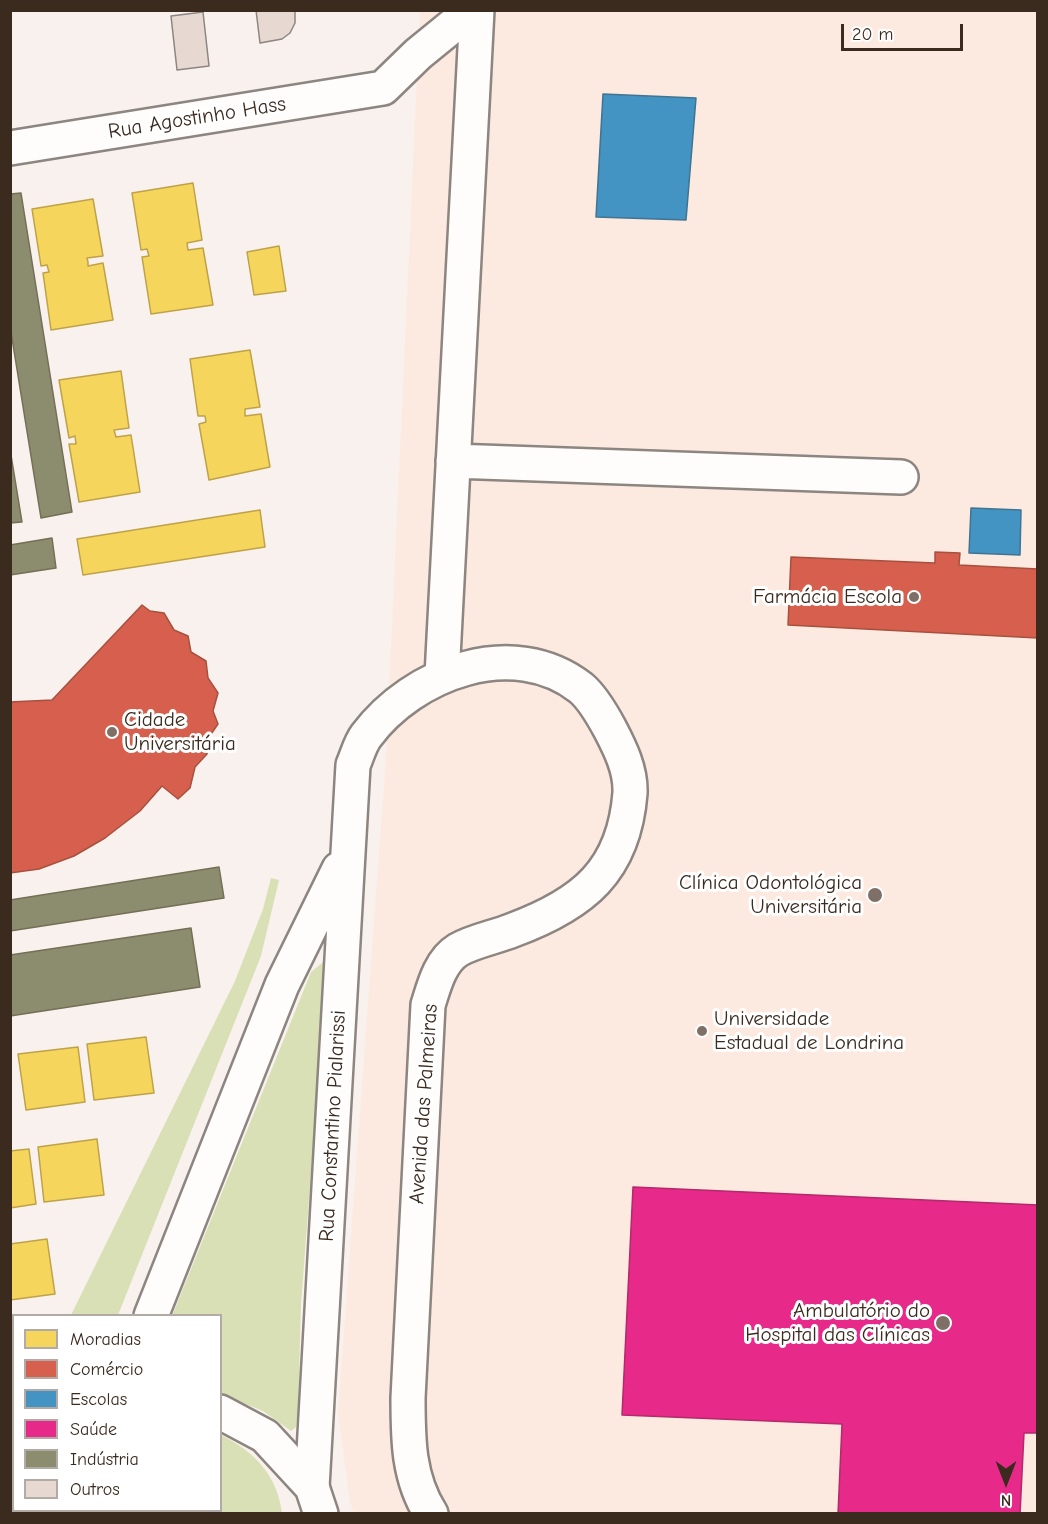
<!DOCTYPE html>
<meta charset="utf-8">
<style>
body{margin:0}
#map{position:relative;width:1048px;height:1524px;overflow:hidden;background:#f9f1ed;font-family:"Comic Neue",sans-serif}
canvas{display:block}
.frame{position:absolute;inset:0;border:12px solid #3b2a1e;pointer-events:none}
.legend{position:absolute;left:12px;top:1314px;width:210px;height:198px;box-sizing:border-box;background:#fff;border:2px solid #b1aaa5;margin:0;padding:8px 10px;list-style:none;font-size:18px;color:#3b2a1e}
.legend li{display:flex;align-items:center;gap:12px;height:30px}
.legend b{width:30px;border:2px solid #b1aaa5}
.north{position:absolute;left:976px;top:1452px;width:60px;height:60px;-webkit-text-stroke:4px #fff;paint-order:stroke;rotate:180deg;font-size:16px;font-weight:700;line-height:24px;text-align:center;color:#3b2a1e}
.north::after{content:'';display:block;margin:auto;width:21px;height:27px;background:#3b2a1e;clip-path:polygon(50% 0,100% 100%,50% 72%,0 100%)}
.scale{position:absolute;left:841px;top:24px;width:122px;height:27px;box-sizing:border-box;border:3px solid #3b2a1e;border-top:0;padding-left:8px;font-size:18px;line-height:21px;white-space:nowrap;color:#3b2a1e;-webkit-text-stroke:4px #fff;paint-order:stroke}
</style>
<div id="map">
<canvas width="1048" height="1524"></canvas>
<div class="frame"></div>
<ul class="legend">
<li><b style="height:16px;background:#f6d55c"></b>Moradias</li>
<li><b style="height:16px;background:#d6604d"></b>Comércio</li>
<li><b style="height:16px;background:#4393c3"></b>Escolas</li>
<li><b style="height:16px;background:#e7298a"></b>Saúde</li>
<li><b style="height:16px;background:#8c8c6e"></b>Indústria</li>
<li><b style="height:16px;background:#e7d9d2"></b>Outros</li>
</ul>
<div class="north">N</div>
<div class="scale">20 m</div>
</div>
<script>
const ctx = document.querySelector('canvas').getContext('2d');
ctx.lineJoin = 'round';
function fillPath(path, color) {
  ctx.fillStyle = color;
  ctx.fill(path, 'evenodd');
}
function stroke(path, color, width, dash) {
  ctx.strokeStyle = color;
  ctx.lineWidth = width;
  ctx.lineCap = dash ? 'butt' : 'round';
  ctx.setLineDash(dash || []);
  ctx.stroke(path);
}
function label(font, color, halo, rows, align = 'center') {
  ctx.font = font + ' "Comic Neue",sans-serif';
  ctx.lineWidth = 6;
  ctx.setLineDash([]);
  ctx.textBaseline = 'middle';
  ctx.strokeStyle = halo;
  ctx.fillStyle = color;
  for (const [text, x, y, turn = 0] of rows) {
    ctx.save();
    ctx.translate(x, y);
    ctx.rotate((+turn || 0) * Math.PI / 180);
    ctx.textAlign = isNaN(turn) ? turn : align;
    if (halo) ctx.strokeText(text, 0, 0);
    ctx.fillText(text, 0, 0);
    ctx.restore();
  }
}
fillPath(new Path2D(`
 M420,11h617v1502l-683,1 -4,-12 -12,-89 48,-655z`), '#fceae0');
fillPath(new Path2D(`
 M271,878l8,2 -18,76 -143,359h-47l164,-334 28,-72z
 M327,959l-26,346 -3,106 -2,16 -5,4 -28,-20 -42,-17 -1,-78h-48l139,-344z
 M13,1403l1,68 -3,2 -1,-67z
 M221,1435c34,17 56,40 61,78h-181v-3h119z`), '#d9e0b5');
const homes = new Path2D(`
 M193,183l9,57 -15,3 1,7 15,-2 10,57 -62,9 -9,-57 7,-1 -2,-7 -6,1 -9,-57z
 M93,199l10,57 -16,2 1,4v4l15,-3 10,57 -62,10 -8,-57 6,-1 -2,-7 -6,1 -9,-57z
 M279,246l7,45 -32,4 -7,-43z
 M250,350l10,57 -15,2v7l16,-2 9,53 -61,13 -10,-56 7,-2 -1,-6h-7l-8,-57z
 M121,371l8,57 -15,2 2,7 15,-2 9,57 -61,10 -10,-58h7l-1,-8 -6,2 -10,-58z
 M260,510l5,37 -182,28 -6,-36z
 M146,1037l8,56 -60,7 -7,-56z
 M78,1047l7,55 -59,8 -8,-56z
 M97,1139l7,56 -60,7 -6,-55z
 M29,1149l7,55 -26,4v-57z
 M47,1239l8,55 -45,6v-56z`);
fillPath(homes, '#f6d55c');
stroke(homes, '#bea249', 1.5);
const shops = new Path2D(`
 M935,552l25,1 -1,12 79,4v69l-250,-13 3,-68 144,6z
 M142,605l8,6 14,2 10,17 14,6 3,16 15,9 2,17 10,15 -5,18 5,13 -11,16v14l-12,13 -5,21 -12,11 -16,-13 -22,25 -35,27 -31,18 -35,13 -29,4v-171l42,-2z`);
fillPath(shops, '#d6604d');
stroke(shops, '#a8503f', 1.5);
const schools = new Path2D(`
 M603,94l93,4 -10,122 -90,-3z
 M971,508l50,2 -1,45 -51,-2z`);
fillPath(schools, '#4393c3');
stroke(schools, '#417492', 1.5);
const health = new Path2D(`
 M633,1187l405,18v228h-14l-4,81h-182l4,-90 -220,-9z`);
fillPath(health, '#e7298a');
stroke(health, '#b3296a', 1.5);
const industry = new Path2D(`
 M21,193l51,319 -31,6 -31,-192v-132z
 M10,449l12,73 -12,1z
 M52,538l4,30 -46,7v-30z
 M219,867l5,31 -214,33v-31z
 M191,928l9,59 -190,29v-61z`);
fillPath(industry, '#8c8c6e');
stroke(industry, '#746f56', 1.5);
const building = new Path2D(`
 M256,10h39v13l-5,10 -8,6 -22,4z
 M203,12l6,54 -32,4 -6,-54z`);
fillPath(building, '#e7d9d2');
stroke(building, '#8c8580', 1.5);
const street = new Path2D(`
 M10,148l373,-60 35,-34 54,-44
 M453,461l448,16
 M442,676l35,-666
 M151,1316l131,-331 57,-116
 M312,1487l41,-722c4,-9 7,-21 13,-29 47,-63 147,-101 215,-48 12,10 22,28 29,41 10,19 21,41 20,64 -6,78 -47,111 -117,137 -17,7 -40,11 -55,20 -18,11 -24,36 -30,55l-20,393c0,41 0,80 23,116`);
const secondary = new Path2D(`
 M220,1412l45,24 47,51 9,27
 M83,1510v4
 M10,1512l4,-2`);
stroke(street, '#8c8580', 38);
stroke(secondary, '#8c8580', 38);
stroke(street, '#fefdfc', 33);
stroke(secondary, '#fefdfc', 33);
for (const [x, y, r, color] of [
 [914,597,6,"#7e7066"],
 [112,732,6,"#7e7066"],
 [875,895,8,"#7e7066"],
 [702,1031,6,"#7e7066"],
 [943,1323,8,"#7e7066"]
]) {
  const dot = new Path2D();
  dot.arc(x, y, r, 0, 2 * Math.PI);
  ctx.fillStyle = color;
  ctx.fill(dot);
  stroke(dot, '#fff', 2);
}
label('21px', '#3b2a1e', '#fff', [
 ["Rua Agostinho Hass",197,118,-9],
 ["Avenida das Palmeiras",424,1104,-86],
 ["Rua Constantino Pialarissi",333,1126,-87]
]);
label('21px', '#3b2a1e', '#fff', [
 ["Farmácia Escola",902,597],
 ["Cidade",124,720,"left"],
 ["Universitária",124,744,"left"],
 ["Clínica Odontológica",862,883],
 ["Universitária",862,907],
 ["Universidade",714,1019,"left"],
 ["Estadual de Londrina",714,1043,"left"],
 ["Ambulatório do",930,1311],
 ["Hospital das Clínicas",930,1335]
], 'right');
</script>
